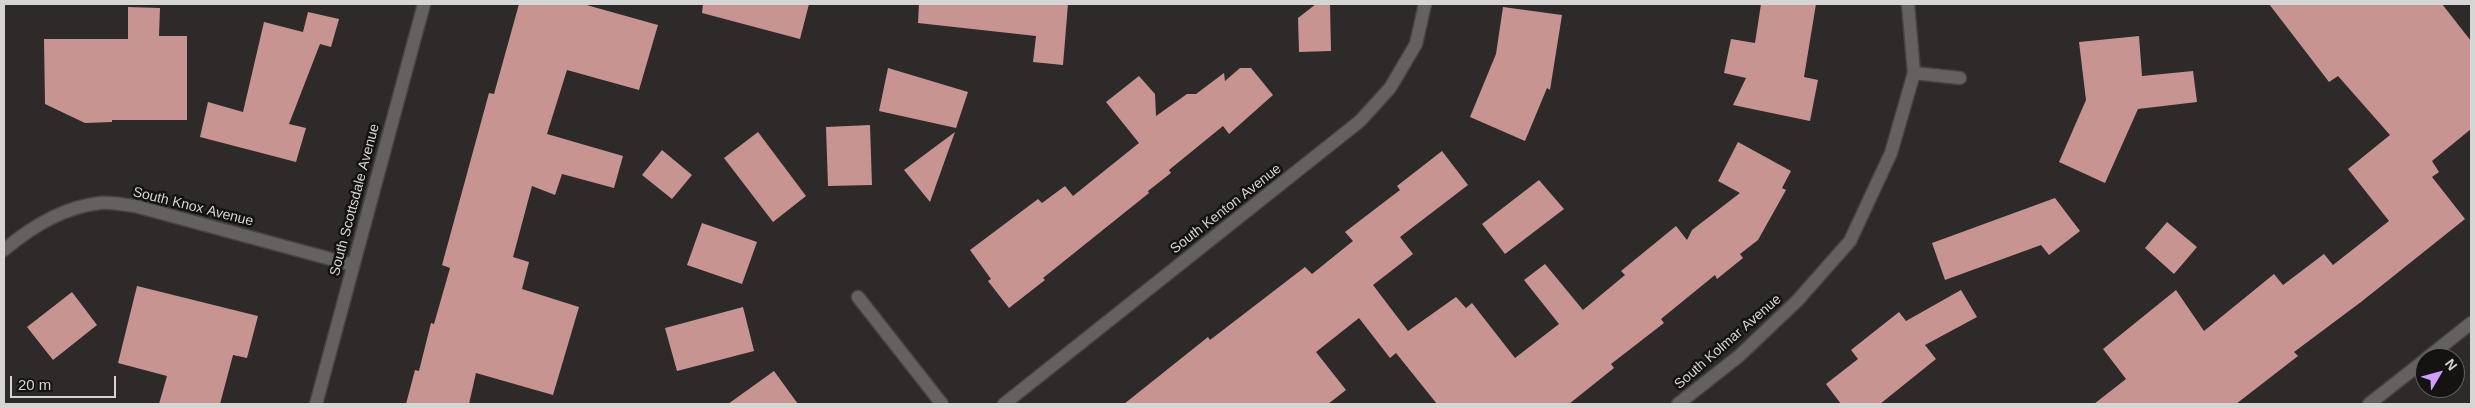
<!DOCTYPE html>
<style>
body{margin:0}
#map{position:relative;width:2475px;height:408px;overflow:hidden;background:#2d2a29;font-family:Helvetica,sans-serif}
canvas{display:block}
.frame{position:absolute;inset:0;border:5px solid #d7d5d4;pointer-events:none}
.north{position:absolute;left:2415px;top:348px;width:50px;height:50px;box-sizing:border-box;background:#141312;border:1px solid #626160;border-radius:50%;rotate:53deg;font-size:14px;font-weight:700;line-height:20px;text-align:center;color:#d7d5d4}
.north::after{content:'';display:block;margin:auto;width:18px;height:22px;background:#d19dfe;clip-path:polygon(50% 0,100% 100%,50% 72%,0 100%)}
.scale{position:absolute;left:10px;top:376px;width:106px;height:22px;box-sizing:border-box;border:2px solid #d7d5d4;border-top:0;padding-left:6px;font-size:15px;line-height:18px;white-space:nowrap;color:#d7d5d4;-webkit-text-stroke:4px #141312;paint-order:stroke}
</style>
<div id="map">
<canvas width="2475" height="408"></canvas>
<div class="frame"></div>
<div class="north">N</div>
<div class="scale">20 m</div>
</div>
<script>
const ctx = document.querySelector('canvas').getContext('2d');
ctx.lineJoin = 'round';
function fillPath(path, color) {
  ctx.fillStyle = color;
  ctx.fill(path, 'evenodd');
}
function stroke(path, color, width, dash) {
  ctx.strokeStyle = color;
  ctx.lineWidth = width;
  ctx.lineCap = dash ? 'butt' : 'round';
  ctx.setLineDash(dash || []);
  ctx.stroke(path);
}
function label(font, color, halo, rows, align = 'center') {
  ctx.font = font + ' Helvetica,sans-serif';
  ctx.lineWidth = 5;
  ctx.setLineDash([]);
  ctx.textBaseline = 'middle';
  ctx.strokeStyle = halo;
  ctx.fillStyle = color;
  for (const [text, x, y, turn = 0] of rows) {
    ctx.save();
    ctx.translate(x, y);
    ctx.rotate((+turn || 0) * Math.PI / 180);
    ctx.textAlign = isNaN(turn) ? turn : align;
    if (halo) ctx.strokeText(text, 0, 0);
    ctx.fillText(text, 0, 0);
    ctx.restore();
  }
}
fillPath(new Path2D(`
 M519,4h64l75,21 -19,65 -72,-20 -20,64 76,22 -9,32 -52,-14 -7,21 -23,-9 -19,71 16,5 -7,27 57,18 -26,88 -77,-22 -7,31h-63l9,-34 4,1 12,-48 3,1 16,-56 -8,-3 47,-172 5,1z
 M703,4h106l-9,35 -98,-26z
 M919,4h149l-5,61 -30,-3 3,-26 -118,-13z
 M1316,4h14l1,47 -32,1 -1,-34z
 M1761,4h55l-12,73 14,3 -8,41 -77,-16 13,-27 -22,-5 7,-34 24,4z
 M2269,4h173l29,37v88l-39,32 7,11 -7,5 33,42 -104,83 -67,50 4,4 -62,48h-142l32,-25 -23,-30 73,-59 28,41 70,-57 9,11 41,-31 9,11 56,-44 -41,-52 42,-34 -52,-59 -9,6z
 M128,7l32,1 -1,28h28v84h-75v2l-27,1 -40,-19 -1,-65h84z
 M1503,7l59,8 -12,75 -3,-2 -22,53 -55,-24 26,-63z
 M308,12l31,7 -8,28 -11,-3 -31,80 17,4 -10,34 -96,-25 8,-35 35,10 21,-90 39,10z
 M2139,36l3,40 51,-5 4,31 -59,7 -33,74 -46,-21 27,-62 -7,-58z
 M888,68l80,24 -12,36 -77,-17z
 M1240,68h11l22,27 -44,39 -6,-8 -54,44 2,3 -23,18 1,2 -106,85 2,2 -36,28 -21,-27 3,-2 -21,-29 68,-51 4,4 23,-17 8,10 66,-53 -33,-41 33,-26 16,18 1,22 31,-22h9l28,-21 1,8z
 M870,125l2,60 -44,1 -2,-59z
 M758,132l48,64 -33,26 -49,-64z
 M955,132l-25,70 -26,-32z
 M1738,142l53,29 -9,17 4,2 -28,50 -18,14 3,4 -26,21 -2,-4 -54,44 3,4 -53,41 3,4 -45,36h-132l-41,-51 -6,5 -31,-40 -43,34 30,38 -18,14h-204l84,-67 2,3 95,-73 7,7 41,-33 -8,-9 55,-42 -3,-4 45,-35 26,34 -68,52 13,17 -40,31 35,46 48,-34 10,11 6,-5 43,55 44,-34 -35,-44 21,-16 38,46 42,-35 -4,-4 55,-45 11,14 5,-10 48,-37 -22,-12z
 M662,150l30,25 -20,24 -30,-24z
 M1539,180l25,29 -59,45 -23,-30z
 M2055,198l25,33 -31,24 -8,-10 -96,35 -13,-37z
 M2167,222l30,25 -23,27 -29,-26z
 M702,223l55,19 -15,42 -55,-19z
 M137,286l121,30 -11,42 -14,-3 -13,49h-61l8,-28 -49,-13z
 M1961,290l16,27 -52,28 11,14 -56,45h-39l-15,-20 32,-25 -7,-9 48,-38 7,9z
 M72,292l25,33 -44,35 -26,-33z
 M743,307l11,44 -77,20 -12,-43z
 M774,371l24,33h-70z`), '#c89492');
const minor = new Path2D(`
 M1914,73l46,5
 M4,250c27,-23 60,-43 96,-47 12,-1 24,2 35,3l218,59
 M858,297l84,107
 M2427,358l44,-35
 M316,404l108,-400
 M1004,404l356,-283 30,-33 26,-44 9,-40
 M1678,404l61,-48 58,-55 53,-60 41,-88 23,-80 -6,-69
 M2369,404l56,-44`);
stroke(minor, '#474544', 15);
stroke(minor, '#656160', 12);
label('14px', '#d7d5d4', '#141312', [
 ["South Scottsdale Avenue",355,200,-75],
 ["South Knox Avenue",193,207,14],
 ["South Kenton Avenue",1226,209,-38],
 ["South Kolmar Avenue",1728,342,-41]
]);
</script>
